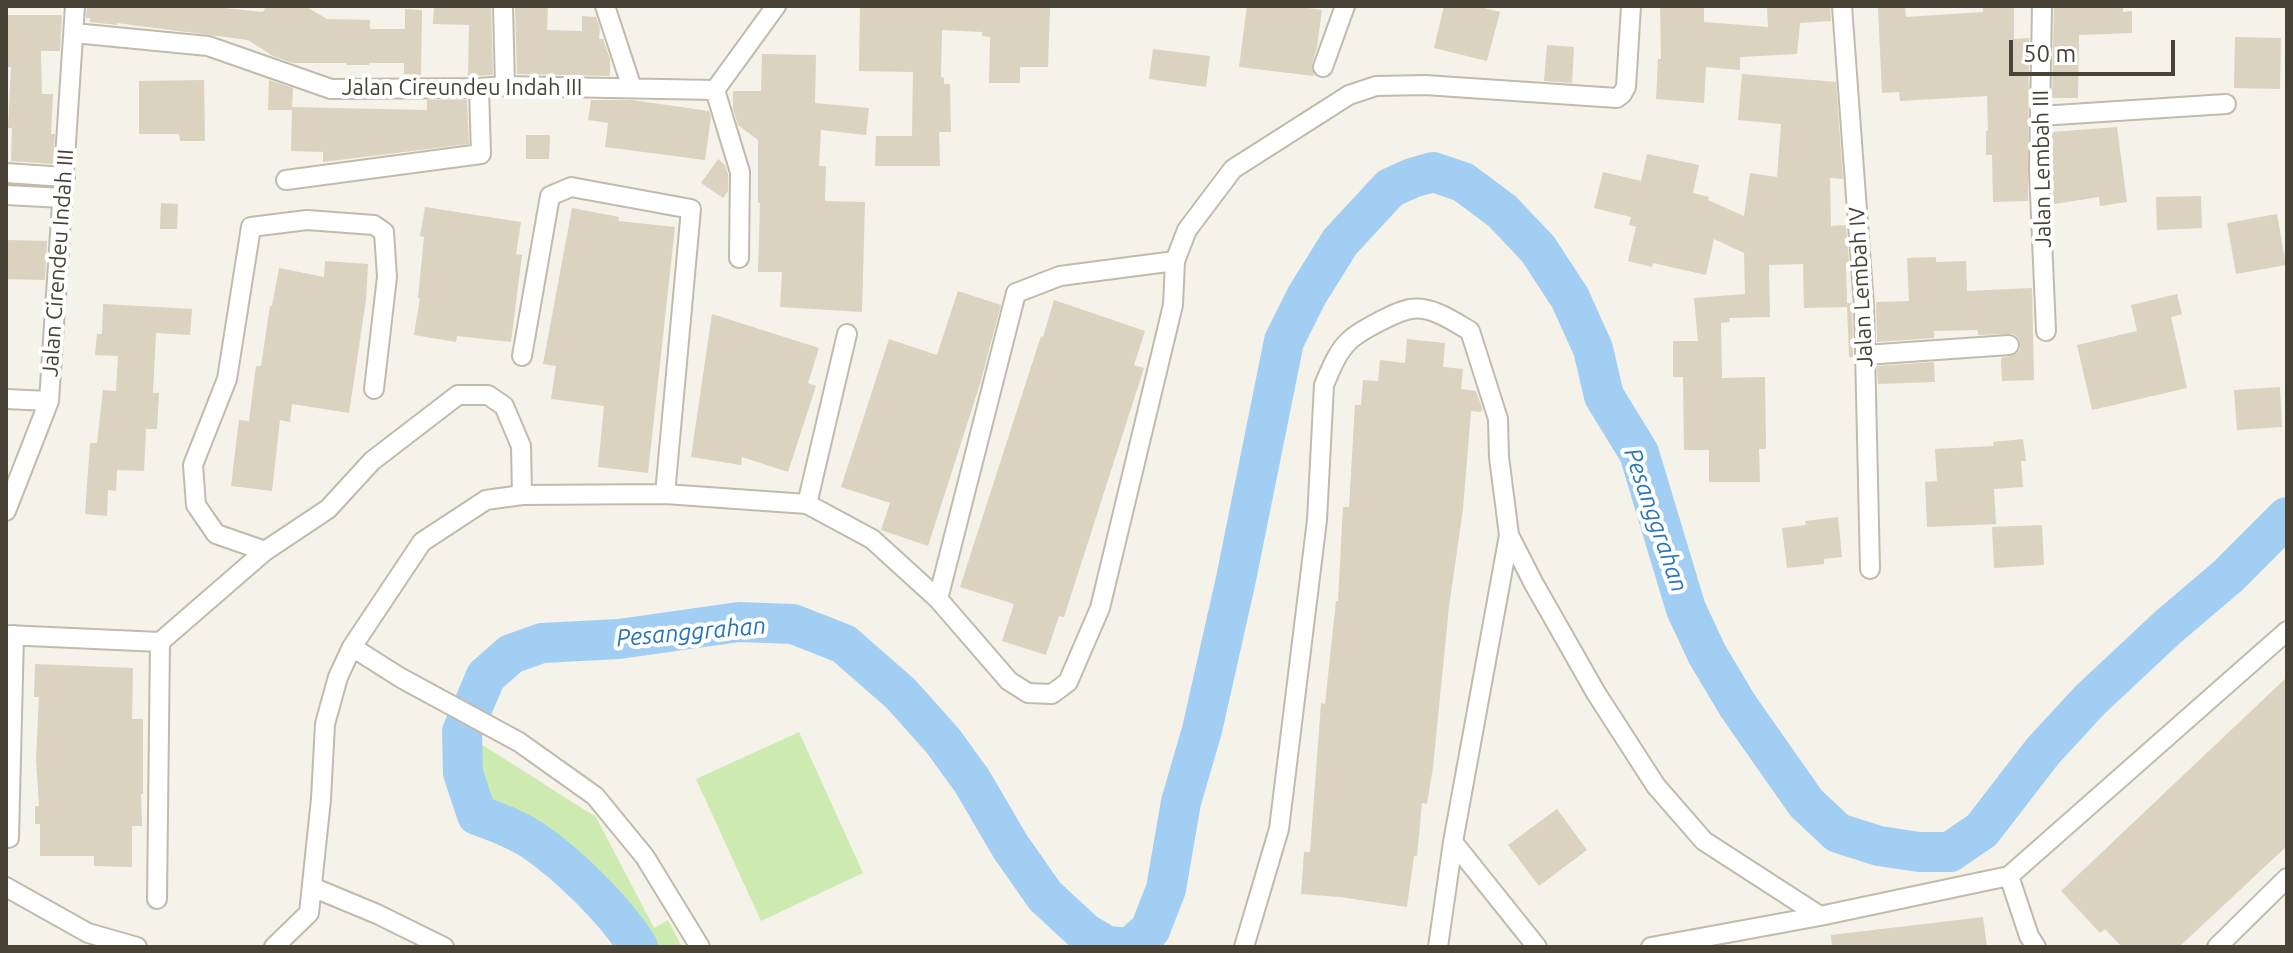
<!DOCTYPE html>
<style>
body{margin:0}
#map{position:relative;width:2293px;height:953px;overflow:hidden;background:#f5f2e9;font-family:Ubuntu,sans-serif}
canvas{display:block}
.frame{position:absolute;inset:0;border:8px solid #494337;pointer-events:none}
.scale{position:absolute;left:2009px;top:40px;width:166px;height:36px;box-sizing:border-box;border:4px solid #494337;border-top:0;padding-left:10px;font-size:24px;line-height:28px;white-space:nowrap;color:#494337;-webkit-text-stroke:6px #fff;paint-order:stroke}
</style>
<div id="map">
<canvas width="2293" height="953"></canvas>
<div class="frame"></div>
<div class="scale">50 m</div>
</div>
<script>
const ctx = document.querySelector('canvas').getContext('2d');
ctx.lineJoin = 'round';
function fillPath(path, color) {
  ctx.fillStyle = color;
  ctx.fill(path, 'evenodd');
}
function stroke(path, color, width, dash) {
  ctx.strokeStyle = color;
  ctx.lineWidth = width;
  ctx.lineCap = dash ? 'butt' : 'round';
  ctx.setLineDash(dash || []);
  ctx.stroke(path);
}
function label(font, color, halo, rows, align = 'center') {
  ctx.font = font + ' Ubuntu,sans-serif';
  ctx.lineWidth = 8;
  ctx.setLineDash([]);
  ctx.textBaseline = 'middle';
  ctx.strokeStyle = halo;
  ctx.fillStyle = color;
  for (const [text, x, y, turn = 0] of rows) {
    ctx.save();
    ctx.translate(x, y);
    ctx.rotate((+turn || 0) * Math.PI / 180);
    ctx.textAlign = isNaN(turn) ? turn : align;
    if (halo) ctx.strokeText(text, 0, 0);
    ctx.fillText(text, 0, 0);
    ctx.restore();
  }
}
fillPath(new Path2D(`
 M462,732l134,85 58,111 14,-8 14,27h-55l8,-6c-20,-32 -70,-79 -102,-100 -17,-12 -37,-19 -56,-26l-14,-42z
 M799,732l64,141 -102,48 -65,-142z`), '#cdebb0');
stroke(new Path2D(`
 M638,947c-22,-36 -69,-82 -104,-106 -18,-12 -37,-19 -57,-26l-14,-42 -1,-41 24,-56 25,-22 31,-11 77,-4 120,-17 54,2 51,20 57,50 42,47 29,40 38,65 35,50 40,37 22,13 12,1
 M1131,947l19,-17 16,-41 15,-87 21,-72 34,-151 48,-238 23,-46 33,-53 50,-54 22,-10 21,-6 30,10 39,29 36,38 32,49 23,51 11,47 35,57 47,156 21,45 31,52 68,97 32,30 41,13 40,6h31l32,-22 61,-79 47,-51 78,-73 60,-51 59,-59`), '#a3cef4', 40);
fillPath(new Path2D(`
 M87,6h118l58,6 3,-6h39l22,13 43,1v9h35v-20l17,1 -1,65 -17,-1v-11h-35v2h-23v-2h-53l-20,-7 -25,-16 -131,-17v2l-27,-3v-4h-4z
 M434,6h57l2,69 -25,1 1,-51 -36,-1z
 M515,6h33l-1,24 35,1v-15l14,1 4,11 -1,11h4l7,20v17l-93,-2z
 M860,6l190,2 -2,59h-28v16h-31l1,-46 -8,-1v-4l-40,-2 -1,47 3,1v6h6l1,48h-12l1,34h-65l1,-30h36l1,-64 -54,-1z
 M1247,6h47l28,4 -5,37 -5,17 2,12 -75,-9z
 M1444,6h32l24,6 -13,49 -53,-13z
 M1660,6h44v16l64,5 -1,-21h63l1,15 -31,2 -3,31 -57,3v13l-34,-3 -2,36 -48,-4 2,-40h3z
 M1983,6h31v33l15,-1 -1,163 -35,1 -1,-47h-6v-24h2l-1,-35 -87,5 -1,-9 -17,1 -4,-85 27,-1 1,10 77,-5z
 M2054,6h69v6l9,-1v22l-53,2 -1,63h-26z
 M6,15h56l-2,36h-19l1,43h11l-2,40h4l-2,30 -42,-3 1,-33h-4l3,-61h-5z
 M2235,37l46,1 -1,51 -46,-1z
 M1547,45l27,2 -2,36 -28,-2z
 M1153,49l57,7 -4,31 -57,-8z
 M762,54l54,1 -1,48 54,5 -3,27 -45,-5 -2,36h7l-1,35 40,1 -3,110 -82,-5 2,-35h-24l2,-69h-2v-63l-20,-15 -5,-17v-17h28z
 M1742,74l94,8 7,97 -13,-1 1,48 15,-1 3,38h-3l1,40h5l1,54h-4l-2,-50 -43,1 -1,-44 -34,1 1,52 -41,1 1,4 -9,1 1,55 43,-1 1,72h-7l1,33h-51v-32h-25l-1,-73h-10v-36h25l-4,-43 51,-4 -1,-41 -30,-14 -8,36 -53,-12 -1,4 -24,-6 8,-34 -7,-2 2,-8 -37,-9 9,-36 38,9 6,-27 52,11 -6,28 16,4 -1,3 36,16 6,-43 27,4 4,-53 -43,-4z
 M204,80l1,61h-25l-1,-7h-40v-53z
 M269,80l24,8 -1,19 135,3v-10h40l2,44 -146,18v-10l-32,-1 1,-41h-24z
 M591,100h41l77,11 2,6 -6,43 -100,-13 3,-24 -20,-3z
 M2117,127l10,75 -27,4 -1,-9 -45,7 -3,-34 1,-38z
 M526,135h24l-1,24h-23z
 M718,159l7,6 3,9v17l-5,7 -22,-15z
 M2201,196l1,32 -45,2 -1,-33z
 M161,203l17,1 -1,25h-17z
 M425,207l96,15 -5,32 6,1 -11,87 -54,-6 -1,6 -42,-7 6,-37h-2l6,-61 -4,-1z
 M572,208l47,9 -1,4 57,6 -27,246 -50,-6 6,-61 -53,-7 5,-33 -13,-2z
 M2277,214l9,51 -50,9 -9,-51z
 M7,240l40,1 -2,39 -39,-1z
 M1936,257v5l30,-1 1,30 65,-3 2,92 -32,1 -1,-23 14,-3 5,-5 -1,-11 -5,-5 -36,1v-5l-44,1v7l-57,4 -1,-40 33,-1 -2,-43z
 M325,261l43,3 -2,36 -17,113 -57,-9 -2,18 -10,-2 -8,71 -41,-5 8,-66 10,1 7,-55h5l9,-60h2l7,-38 45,9z
 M958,291l43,14 -21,79 -52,162 -47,-16 9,-27 -49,-16 48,-148 48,16z
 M2177,294l5,20 -11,3 16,71 -95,22 -15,-65 60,-14 -6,-26z
 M1054,300l91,31 -11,34 10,3 -80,249 -5,-1 -13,39 -44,-14 12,-37 -54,-17 81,-251 2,1z
 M103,304l89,5 -2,26 -34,-2 -3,60h6l-2,36h-11l-2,42 -27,-1 -1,21 -8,-1 -1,26 -22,-2 5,-71h7l6,-53 13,1 2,-35 -23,-1 2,-21h5z
 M712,314l107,34 -11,35 8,3 -28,86 -46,-15 -1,8 -50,-8z
 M1407,339l38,4 -2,24 20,2 -2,20 15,2 6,17 -1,4 -10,-1 -8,98 -14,98 -16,160 -6,37 -5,-1 -5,53h-3l-7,51 -67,-10 -39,-3 3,-42h6l11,-149 4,1 11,-103h2l5,-94h6l6,-102h6l2,-25 15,1 2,-21 25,3z
 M1934,362l1,20 -57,2 -1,-18z
 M2280,387l2,40 -45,3 -3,-40z
 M2023,439l3,22h-5l2,26 -29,2 2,35 -69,3 -2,-45 12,-1 -2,-32 59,-3 -1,-4z
 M1838,517l4,40 -18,2v5l-37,4 -5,-40 24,-3 -1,-4z
 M2042,525l2,40 -50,3 -2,-41z
 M35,664l98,4 -1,51h11v75h-2l1,32h-10v41l-38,-1v-10h-54v-32h-5v-18h4l-3,-47 3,-62h-5z
 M2287,677v169l-108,101h-57l-17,-18 -5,4 -39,-42z
 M1557,809l30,41 -48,36 -31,-41z
 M1983,917l4,30h-155l-1,-12z`), '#dbd2c0');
const minor = new Path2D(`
 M503,6l2,80
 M605,6l27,82
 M1842,6l22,300 6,263
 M2042,6l-3,164 7,161
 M74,33l134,13 123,43 148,-1 26,-2 210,4
 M1323,67l22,-61
 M715,90l25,82 -1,86
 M715,90l61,-84
 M2040,116l186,-12
 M6,173l59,4
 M286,180l195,-26 -2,-66
 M6,195l57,3
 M1865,355l144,-10
 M522,356l28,-160 21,-9 120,22 -26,285
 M6,399l43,2
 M807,504l40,-170
 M6,511l43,-110 26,-395
 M1509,535l25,49 62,109 60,93 48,55 116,75
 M265,551l-49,-17 -20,-29 -3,-40 34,-86 24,-152 56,-7 67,5 10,7 3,45 -13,112
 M938,599l78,-306 44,-17 115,-15
 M6,635l154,7 105,-91 63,-42 44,-48 86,-66h30l16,11 17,40 1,49
 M9,838l5,-203
 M1453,842l84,105
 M6,887l82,46 49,14
 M312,887l65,27 67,33
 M157,899l3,-257
 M274,947l35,-34 12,-114 4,-75 13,-47 14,-30
 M700,947l-55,-90 -50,-61 -76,-54 -118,-64 -49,-31 70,-105 64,-42 36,-5 143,-1 142,10 65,35 66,60 71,82 19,12 24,1 16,-12 32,-74 73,-303 2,-44 12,-31 46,-61 116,-74 27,-9 49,-1 192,13 5,-4 4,-7 5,-81
 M1244,947l35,-118 38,-309 7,-135c6,-14 13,-33 25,-44 10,-10 48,-30 62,-32 21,-3 42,12 59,22l28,88 1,38 10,78 -56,307 -15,105
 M1651,947l169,-31 189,-40
 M2036,947l-7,-11 -20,-60 278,-245
 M2217,947l70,-69`);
stroke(minor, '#c1bbab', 22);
stroke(minor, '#fff', 18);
label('22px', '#494337', '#fff', [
 ["Jalan Cireundeu Indah III",462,88],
 ["Jalan Lembah III",2042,169,-91],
 ["Jalan Cirendeu Indah III",58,263,-86],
 ["Jalan Lembah IV",1861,287,-93]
]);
label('italic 24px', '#2975bc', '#fff', [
 ["Pesanggrahan",1656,520,71],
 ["Pesanggrahan",691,632,-5]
]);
</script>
